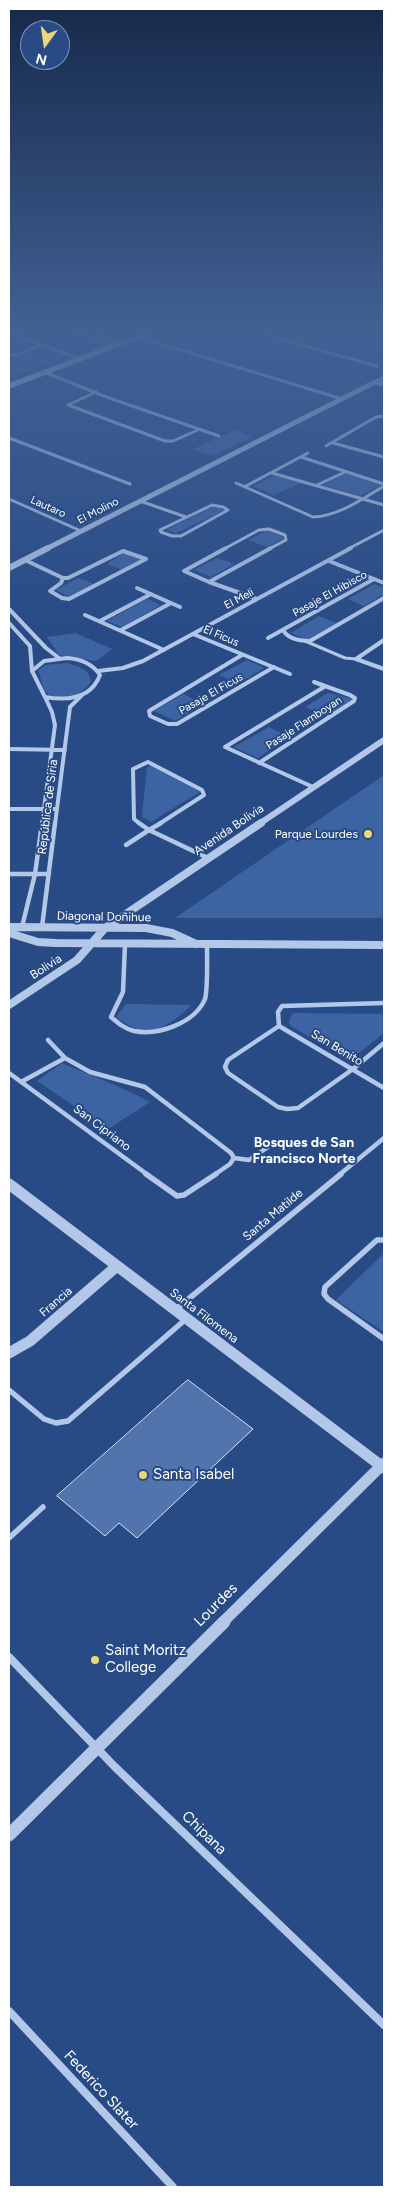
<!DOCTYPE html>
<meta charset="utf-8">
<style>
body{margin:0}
#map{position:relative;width:393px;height:2196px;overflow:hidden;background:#284b86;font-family:Figtree,sans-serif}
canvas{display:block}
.frame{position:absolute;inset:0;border:10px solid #fff;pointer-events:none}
.north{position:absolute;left:20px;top:20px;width:50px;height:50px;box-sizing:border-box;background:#284b86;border:1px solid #7e93b6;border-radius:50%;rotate:194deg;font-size:14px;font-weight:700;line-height:20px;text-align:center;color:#fff}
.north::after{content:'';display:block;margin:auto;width:18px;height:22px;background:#efd57a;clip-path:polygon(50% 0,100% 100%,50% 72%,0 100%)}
</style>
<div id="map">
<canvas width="393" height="2196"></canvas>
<div class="frame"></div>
<div class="north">N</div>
</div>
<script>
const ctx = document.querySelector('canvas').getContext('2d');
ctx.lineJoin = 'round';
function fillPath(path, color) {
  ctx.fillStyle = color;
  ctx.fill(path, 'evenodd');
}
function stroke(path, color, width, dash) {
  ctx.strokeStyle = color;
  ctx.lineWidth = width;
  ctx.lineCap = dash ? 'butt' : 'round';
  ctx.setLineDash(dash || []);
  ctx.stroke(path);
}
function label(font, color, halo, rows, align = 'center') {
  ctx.font = font + ' Figtree,sans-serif';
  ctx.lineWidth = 4;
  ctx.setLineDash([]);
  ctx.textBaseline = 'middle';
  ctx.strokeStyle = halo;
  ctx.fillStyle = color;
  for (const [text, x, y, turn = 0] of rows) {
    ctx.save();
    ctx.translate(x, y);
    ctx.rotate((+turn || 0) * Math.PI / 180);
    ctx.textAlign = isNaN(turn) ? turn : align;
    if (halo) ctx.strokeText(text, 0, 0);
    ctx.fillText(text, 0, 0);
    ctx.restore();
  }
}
fillPath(new Path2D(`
 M41,348l27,9 -44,15 -15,-6v-6z
 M235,430l18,7 -42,19 -18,-7z
 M346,473l37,11 -23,12 -37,-11z
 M274,475l27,8 -27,12 -21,-9z
 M214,506l11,4 -49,23 -10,-3z
 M268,530l17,8 -18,9 -19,-7z
 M124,553l18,7 -20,10 -15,-6z
 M217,558l17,6 -23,13 -17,-7z
 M78,578l16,6 -25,13 -13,-7z
 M374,584l10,4v6l-20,12 -16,-7z
 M147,599l14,6 -39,22 -15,-6z
 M319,616l18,7 -29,17 -17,-7z
 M76,633l36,16 -16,12 -37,-6 -12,-18z
 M247,660l17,8 -26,16 -19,-9z
 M67,663c11,3 22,6 24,18 -7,15 -27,18 -42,14l-5,-5 -6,-20 8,-5z
 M328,693l25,6 -25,18 -23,-10z
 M183,694l21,10 -29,17 -21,-10z
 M269,727l20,10 -31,21 -24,-11z
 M151,766l50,25 -50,31 -9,-5 5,-50z
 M384,775v143h-209z
 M126,1004l66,1c-26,23 -44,37 -76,12z
 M296,1013l88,1v19l-35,28 -58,-35 -2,-4 3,-8z
 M62,1063c30,13 60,24 88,39l-42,27 -71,-48z
 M384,1253v79l-48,-32z`), '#3d64a2');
const building = new Path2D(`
 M188,1380l65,49 -116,109 -18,-15 -14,13 -48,-40z`);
fillPath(building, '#5174ad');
stroke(building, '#d7e3f6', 1);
stroke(new Path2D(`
 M305,641l40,17 11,1`), '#b3c7e8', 3);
stroke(new Path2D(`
 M11,334l70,25
 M78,334l35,12
 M263,334l114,32
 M138,337l204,62
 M92,339l13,-5
 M9,355h7l25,-10
 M44,372l65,26 110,38
 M375,382l9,-5
 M96,392l-28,13 97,36h8l27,-12
 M9,438l121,46
 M333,443l51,14
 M326,446l50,-29 8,-1
 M301,457l83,27
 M272,473l112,32
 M236,483l77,34c26,-1 49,-18 71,-31
 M317,485l28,-13
 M246,486l62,-33
 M9,499l72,32
 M140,501l46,16
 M212,505l11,2 5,3 -47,26h-9l-11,-4 -1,-2z
 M224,549l35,-19 10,-1 16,6 1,5 -17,9
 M348,549l36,-19`), '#b3c7e8', 3);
stroke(new Path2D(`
 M123,551l23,8 -77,40 -7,-1 -12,-7 11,-8 2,-5h5z
 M25,560l38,18
 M329,561l55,22
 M209,582l48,17
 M209,582l-25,-11 42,-23
 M209,582l62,-34
 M137,588l43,19
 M9,609l37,39 13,10
 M85,615l79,35
 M100,621l51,-27
 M9,623l21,23 2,25
 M121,630l50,-27
 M283,630c5,9 18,11 27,11l74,-43
 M193,634l97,40
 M268,638l106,-59
 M384,640l-28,19 28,10
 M242,655l-93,56 1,5 18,8h9l97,-57
 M67,658c14,1 25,5 33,17 -9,24 -32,26 -55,22l-13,-26 12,-10z
 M98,671l25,-3 20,-7 208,-113
 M225,747l99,-60
 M225,747l88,40
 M9,749l56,1
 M259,763l95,-62 1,-3 -5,-3 -36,-13
 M9,809h48
 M42,824l13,-99 -3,-13 -7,-15
 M55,824l15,-117 12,-12
 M140,824l-6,-5 -1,-50 15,-7 54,28 2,5 -45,29`), '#b3c7e8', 4);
stroke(new Path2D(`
 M139,823l10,7
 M149,830l59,28
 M149,830l12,-7
 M126,845l23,-15
 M9,874h40
 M22,927l13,-53 7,-51
 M42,927l13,-104
 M125,944l-2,48 -12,25c7,6 14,12 23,14 24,5 61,-8 71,-32 3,-10 2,-42 2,-55
 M279,1026l-51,34 -3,7 3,6 50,34 9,2 11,-1 55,-39 31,-26
 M279,1026l-1,-14 4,-6 102,-3
 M279,1026l105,62
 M48,1040l17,18 25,14 55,15 86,66 3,5 -4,6 -16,11
 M9,1073l139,102
 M21,1082l44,-24
 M234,1158l15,2 19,-13
 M339,1175l45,-37`), '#b3c7e8', 4.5);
stroke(new Path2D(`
 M146,1174l31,22 7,-1 32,-21
 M384,1240h-7l-52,47 -1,7 4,5 56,40
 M175,1310l166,-136
 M9,1390l35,29 12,4 12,-2 118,-102
 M9,1538l34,-31`), '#b3c7e8', 5.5);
stroke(new Path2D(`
 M9,1657l106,110 269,258
 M9,2011l164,176`), '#b3c7e8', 8);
stroke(new Path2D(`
 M46,549l329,-167 9,2`), '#b3c7e8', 5);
stroke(new Path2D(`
 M9,568l39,-20
 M259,824l125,-84`), '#b3c7e8', 6);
stroke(new Path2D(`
 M9,927l137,1 26,5 24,11
 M9,933l29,9 18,1 328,2
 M9,1005l68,-45 28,-32 156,-105`), '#b3c7e8', 8);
stroke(new Path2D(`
 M9,1184l375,284
 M9,1353l21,-12 87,-75
 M222,1623l162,-160`), '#b3c7e8', 11);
stroke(new Path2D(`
 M9,1835l215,-213`), '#b3c7e8', 13);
stroke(new Path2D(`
 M9,386l136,-52`), '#dde6f7', 5.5);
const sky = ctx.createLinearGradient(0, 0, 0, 641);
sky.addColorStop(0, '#16294a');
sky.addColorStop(0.52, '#426195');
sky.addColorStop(1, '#42619500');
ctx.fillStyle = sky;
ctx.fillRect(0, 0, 393, 641);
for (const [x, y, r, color] of [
 [368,834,5,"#efd57a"],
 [143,1475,5,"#efd57a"],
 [95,1660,5,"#efd57a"]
]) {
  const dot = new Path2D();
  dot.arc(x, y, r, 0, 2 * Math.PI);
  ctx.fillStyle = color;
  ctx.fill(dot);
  stroke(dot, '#284b86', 2);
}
label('11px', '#fff', '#284b86', [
 ["Lautaro",48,507,24],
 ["El Molino",98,511,-27],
 ["Pasaje El Hibisco",330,594,-29],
 ["El Meli",239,599,-28],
 ["El Ficus",221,636,23],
 ["Pasaje El Ficus",211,694,-30],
 ["Pasaje Flamboyan",304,723,-33]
]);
label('12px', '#fff', '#284b86', [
 ["República de Siria",48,807,-83],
 ["Avenida Bolivia",229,830,-34],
 ["Diagonal Doñihue",104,917,1],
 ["Bolivia",46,967,-33],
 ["San Benito",337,1048,31],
 ["San Cipriano",102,1128,37],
 ["Santa Matilde",273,1215,-40],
 ["Francia",56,1302,-41],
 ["Santa Filomena",204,1316,37]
]);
label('12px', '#fff', '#284b86', [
 ["Parque Lourdes",358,834]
], 'right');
label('bold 14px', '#fff', '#284b86', [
 ["Bosques de San",304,1143],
 ["Francisco Norte",304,1159]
]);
label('15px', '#fff', '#284b86', [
 ["Santa Isabel",153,1475],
 ["Saint Moritz",105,1651],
 ["College",105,1668]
], 'left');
label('15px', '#fff', '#284b86', [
 ["Lourdes",216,1605,-45],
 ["Chipana",204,1833,44],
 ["Federico Slater",101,2090,47]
]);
</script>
